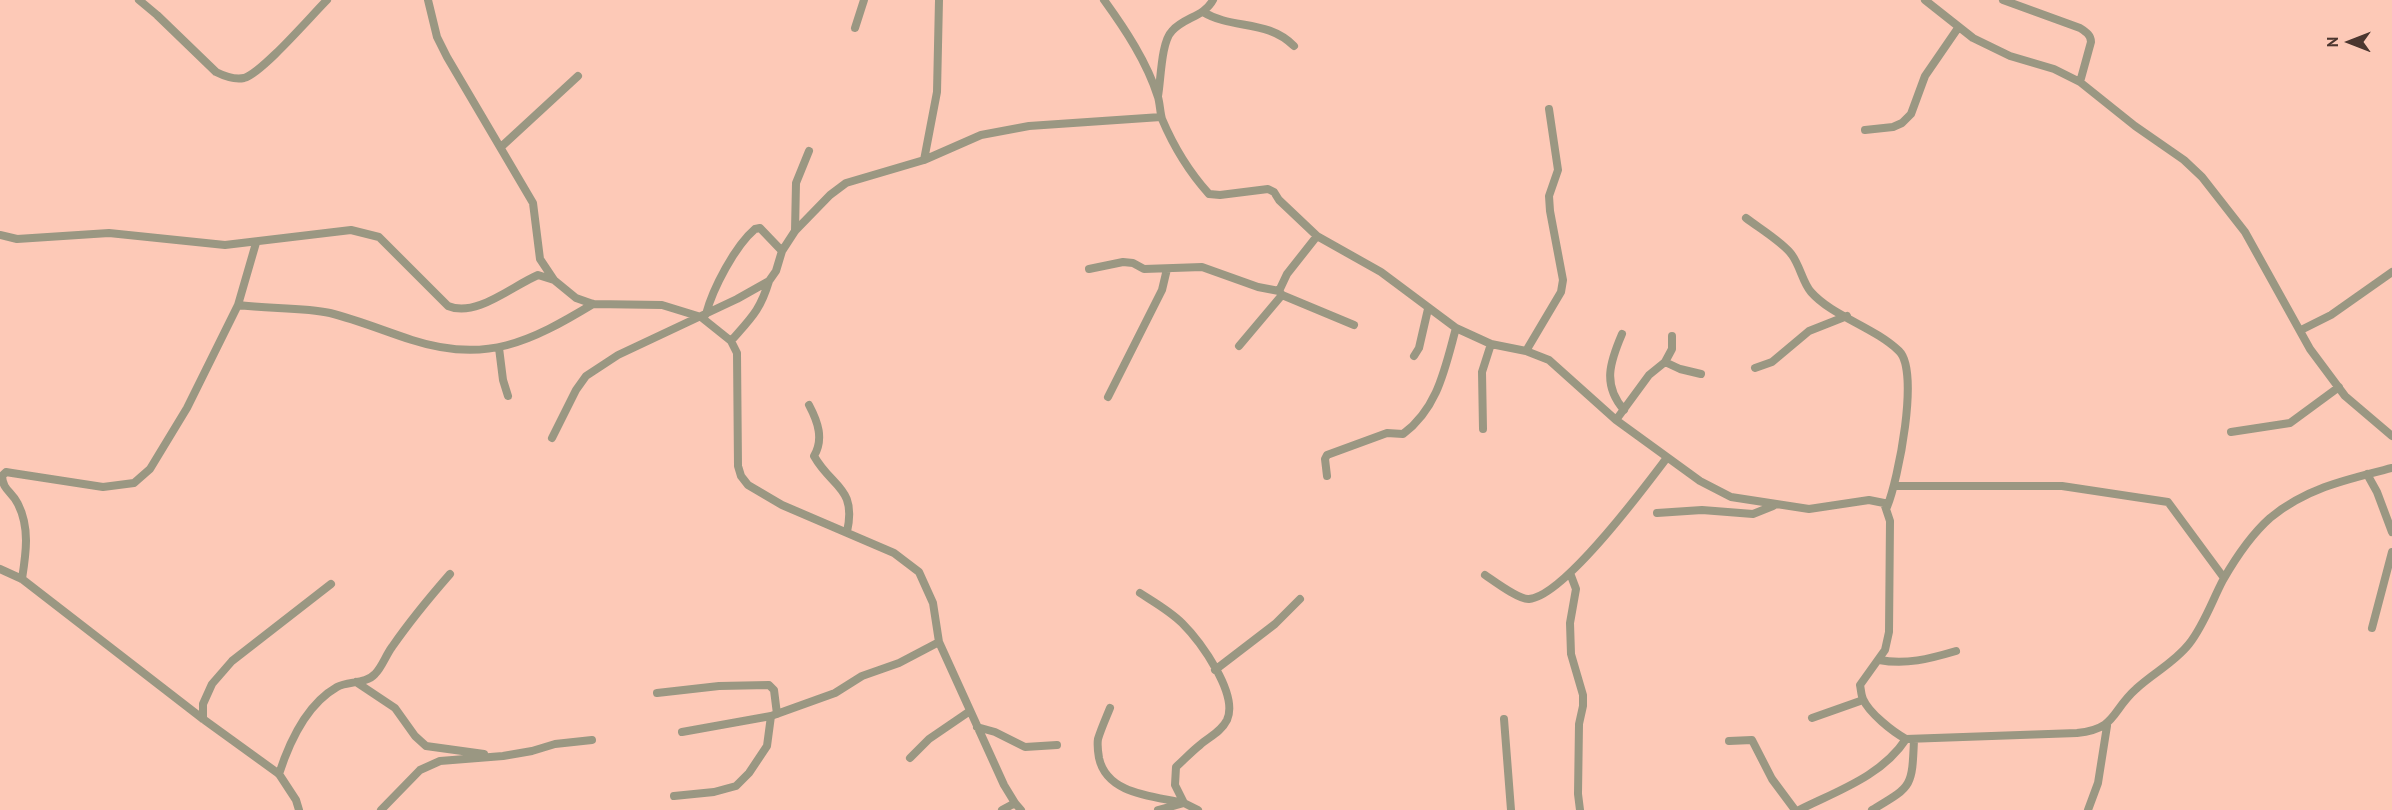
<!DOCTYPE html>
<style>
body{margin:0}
#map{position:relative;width:2392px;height:810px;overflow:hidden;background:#fdc9b7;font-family:"PT Sans",sans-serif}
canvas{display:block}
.north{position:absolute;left:2320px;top:12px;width:60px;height:60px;-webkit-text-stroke:4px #fdc9b7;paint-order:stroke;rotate:270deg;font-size:16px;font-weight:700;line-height:24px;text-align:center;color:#4b362f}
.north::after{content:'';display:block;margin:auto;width:21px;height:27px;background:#4b362f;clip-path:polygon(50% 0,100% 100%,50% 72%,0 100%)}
</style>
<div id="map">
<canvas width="2392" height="810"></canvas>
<div class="north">N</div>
</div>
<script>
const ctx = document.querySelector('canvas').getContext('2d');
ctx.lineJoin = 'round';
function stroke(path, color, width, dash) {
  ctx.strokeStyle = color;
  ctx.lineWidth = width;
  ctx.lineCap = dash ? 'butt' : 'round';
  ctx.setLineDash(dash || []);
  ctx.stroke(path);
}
stroke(new Path2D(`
 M139,0l18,15 59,57c8,4 18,8 28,6 18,-5 67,-62 83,-78
 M428,0l9,37 10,20 86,146 7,56 14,21
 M1104,0c21,29 43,62 54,97 2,7 2,15 4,22 11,26 28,54 47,75l11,1 48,-6 6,3 5,8 38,36 64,36 75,56 35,16 35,7 23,9 67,60 84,61 31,16 78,12 60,-9 15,3 6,18 -1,111 -4,18 -25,35c1,4 1,10 3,14 6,14 30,33 43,40l171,-6c40,-4 34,-22 59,-44 17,-16 38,-26 53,-45 15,-19 23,-43 34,-64 12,-21 29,-46 47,-62 36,-30 78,-39 122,-50
 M1925,0l48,38 37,18 44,13 26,13 55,44 49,34 18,17 43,55 65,117 35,47 47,40
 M2003,0l77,28c6,4 11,7 11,14l-11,40
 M1203,12c30,18 64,7 91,34
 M855,28l9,-28
 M1158,96c3,-16 3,-54 14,-65 12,-14 32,-14 41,-31
 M1865,130l28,-3 9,-4 9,-9 14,-38 33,-48
 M501,147l77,-71
 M924,160l13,-68 2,-92
 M1746,218c13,10 38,25 46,37 8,11 11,28 19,37 21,24 63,35 88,59 21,20 -1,130 -12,156
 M795,231l1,-48 13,-32
 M0,235l17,4 92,-6 116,12 126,-15 28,7 69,69c28,12 64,-20 90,-31l16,5 22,18 17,6 69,1 39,12 30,24 6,12 1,113 3,10 7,9 34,20 112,48 25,19 14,31 6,39 65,143 11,18 6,7
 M1317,236l-30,38 -8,17 3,4 72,30
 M1089,269l34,-7 10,1 11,6 58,-2 56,20 21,4
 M238,305c29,4 65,2 92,8 28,7 54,18 82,27 74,24 118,2 181,-36
 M706,314c7,-26 29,-68 49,-85l5,-1 22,23
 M2301,330l30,-15 61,-43
 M1622,334c-12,28 -20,51 2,76
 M731,341c20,-23 29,-30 38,-60
 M1239,346l43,-51
 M499,348l4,32 5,16
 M1526,351l35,-59 2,-12 -13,-69 -1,-15 9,-26 -9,-61
 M1414,356l5,-8 9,-39
 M1665,362l15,7 21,5
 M1755,368l17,-6 37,-31 38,-15
 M1108,397l54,-107 5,-21
 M809,405c9,17 15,34 5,51 18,32 43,31 33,76
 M1616,420l33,-45 16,-13 7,-13v-13
 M1483,429l-1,-57 9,-28
 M2231,432l59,-9 49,-36
 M552,438l24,-48 10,-14 32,-21 119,-56 32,-18 7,-10 6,-20 13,-20 35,-36 16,-12 78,-23 57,-25 48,-9 132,-9
 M2367,474l10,18 15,40
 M1327,476l-2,-17 2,-4 60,-22 16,1c35,-26 42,-66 53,-106
 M1895,486h167l106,16 56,76
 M1657,513l45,-3 51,4 20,-8
 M0,569l22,10 181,140 76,55 17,26 3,10
 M1570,573l6,16 -6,34 1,31 12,41v11l-4,18 -1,70 2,16
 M1485,575c9,6 34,25 44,24 35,-3 115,-111 137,-140
 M22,579c4,-26 8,-51 -4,-75 -6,-13 -15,-13 -16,-28l4,-4 6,1 91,14 31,-4 16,-14 37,-61 51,-103 18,-62
 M1140,593c14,9 30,18 42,30 18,18 57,71 45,97 -6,12 -18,17 -27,25 -9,7 -16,15 -24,22l-1,18 9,18
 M2372,628l20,-76
 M1879,660c27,5 50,-1 77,-9
 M1215,670l60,-46 25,-25
 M356,682l39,26 20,28 11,10 58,8
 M657,693l62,-7 50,-1 5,5 3,24
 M1110,708c-4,10 -9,21 -12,31 -1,6 0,13 1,19 8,37 55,38 85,45
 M1812,718l51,-18
 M203,719v-15l9,-20 20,-23 99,-77
 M1504,719l7,91
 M977,727l18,5 30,15 32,-2
 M682,732l89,-16 64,-23 27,-17 37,-13 40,-21
 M1729,741l23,-1 20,39 23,31
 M910,758l19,-19 41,-28
 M279,774c10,-31 28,-70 58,-87 11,-6 29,-3 38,-13 7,-7 11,-19 17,-27 18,-26 37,-49 58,-73
 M674,796l40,-4 22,-6 13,-13 18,-27 4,-30
 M381,810l39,-40 20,-9 63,-5 29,-5 23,-7 37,-4
 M1002,810l13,-7
 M1158,810l26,-7 14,7
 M1799,810c38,-19 83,-34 107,-71
 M1872,810c40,-24 40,-22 42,-70
 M2088,810l10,-27 9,-57`), '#9a9782', 8);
</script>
